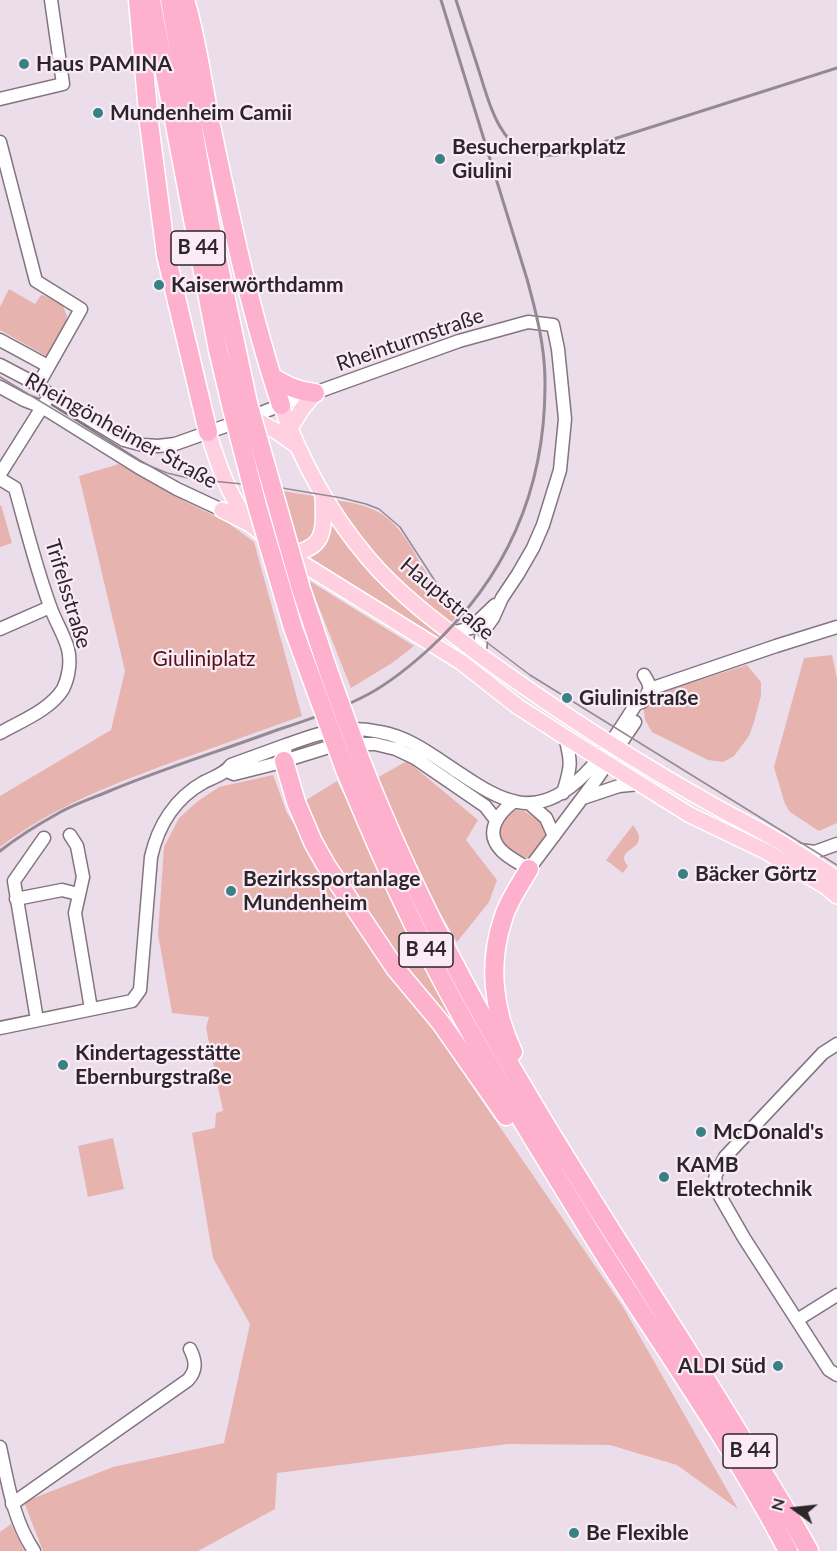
<!DOCTYPE html>
<meta charset="utf-8">
<style>
body{margin:0}
#map{position:relative;width:837px;height:1551px;overflow:hidden;background:#ecddea;font-family:Lato,sans-serif}
canvas{display:block}
.north{position:absolute;left:765px;top:1479px;width:60px;height:60px;-webkit-text-stroke:4px #faebf7;paint-order:stroke;rotate:285deg;font-size:16px;font-weight:700;line-height:24px;text-align:center;color:#2b262a}
.north::after{content:'';display:block;margin:auto;width:21px;height:27px;background:#2b262a;clip-path:polygon(50% 0,100% 100%,50% 72%,0 100%)}
</style>
<div id="map">
<canvas width="837" height="1551"></canvas>
<div class="north">N</div>
</div>
<script>
const ctx = document.querySelector('canvas').getContext('2d');
ctx.lineJoin = 'round';
function fillPath(path, color) {
  ctx.fillStyle = color;
  ctx.fill(path, 'evenodd');
}
function stroke(path, color, width, dash) {
  ctx.strokeStyle = color;
  ctx.lineWidth = width;
  ctx.lineCap = dash ? 'butt' : 'round';
  ctx.setLineDash(dash || []);
  ctx.stroke(path);
}
function label(font, color, halo, rows, align = 'center') {
  ctx.font = font + ' Lato,sans-serif';
  ctx.lineWidth = 4.5;
  ctx.setLineDash([]);
  ctx.textBaseline = 'middle';
  ctx.strokeStyle = halo;
  ctx.fillStyle = color;
  for (const [text, x, y, turn = 0] of rows) {
    ctx.save();
    ctx.translate(x, y);
    ctx.rotate((+turn || 0) * Math.PI / 180);
    ctx.textAlign = isNaN(turn) ? turn : align;
    if (halo) ctx.strokeText(text, 0, 0);
    ctx.fillText(text, 0, 0);
    ctx.restore();
  }
}
fillPath(new Path2D(`
 M9,289l26,15 6,-9 4,1 18,10 4,10 -1,7 -20,33 -46,-26v-23z
 M119,464l65,37 43,21 27,20 48,174c-40,14 -80,29 -121,43 -63,23 -127,47 -181,88v-51l111,-66 14,-59 -46,-195z
 M282,491l32,5 4,12 -2,28 -18,11z
 M333,500c15,2 30,4 45,12 26,14 38,46 54,70 8,11 17,22 25,34l-8,9 -55,-48 -27,-29z
 M1,505l11,38 -12,4v-41z
 M330,519l113,114 -7,6 -131,-82z
 M308,580l106,66 -22,17 -41,25z
 M832,655l5,23v145l-18,8 -29,-19 -5,-8 -11,-37 30,-109z
 M747,665l14,17v14l-7,26 -5,14 -15,20 -11,6 -15,-2 -56,-28 -7,-12 -2,-18 5,-6z
 M407,761l71,59 -12,20 31,40 -8,22 -32,40 -42,-72 -38,-92z
 M273,775l14,38 106,166 42,53 188,275 115,202 -61,-44 -67,-20 -102,-1 -231,29 -2,36 -77,42h-155l-19,-49 89,-35 111,-24 26,-119 -37,-66 -21,-125 23,-5 1,-15 7,-2 -17,-83 3,-11 -37,-4 -14,-79 6,-87 15,-29 19,-17 21,-14z
 M337,781l133,265 -4,2 -52,-67 -61,-88 -38,-61 -12,-30z
 M516,810l8,1 18,12 4,14 -6,13 -12,8c-12,-2 -29,-10 -29,-25 0,-6 4,-13 7,-19z
 M633,825c21,27 -21,21 -5,41l-5,7 -17,-13z
 M113,1138l11,51 -36,8 -10,-51z
 M11,1524l13,27h-24v-19z`), '#e7b3af');
const minor = new Path2D(`
 M0,99l63,-15 -12,-84
 M0,142l36,139 45,28 -43,76
 M0,340l48,26
 M0,365l38,20 12,10 74,45 19,5 15,1 17,-2 76,-27 30,-12 178,-64 69,-19 25,3 5,24 7,70 -5,51 -17,55 -10,23 -15,26 -16,24 -9,20 -10,14 -2,6 -3,36
 M0,387l24,13 18,7 96,60 39,22 45,21
 M0,474l46,-73
 M0,479l15,9c11,39 21,80 35,118 5,15 14,28 18,43 3,12 1,28 -5,40 -13,21 -42,32 -63,44
 M0,629l50,-22
 M451,633l20,-5 24,-23
 M650,689l126,-43 61,-19
 M284,761l2,-16c34,-12 57,-21 94,-13 29,5 52,23 76,39 19,12 39,27 61,31 53,11 95,-60 119,-98l6,-2 8,-13 -2,-7 -4,-7
 M227,771l7,3 40,-10 58,-18 17,-2h26l21,5 19,9 70,48 11,14
 M563,793c8,-26 9,-30 2,-56
 M583,798l36,-12 20,-2
 M513,802c-15,12 -29,30 -12,48 6,7 20,14 28,19l69,-92 37,-55
 M530,804l16,14 8,18
 M70,835l7,11 6,31 -8,36 16,96
 M792,849l23,3 22,-8
 M16,899l46,-9 16,4
 M37,1020l-23,-139 30,-43
 M0,1028l132,-27 8,-11 11,-133c7,-31 24,-59 53,-75 10,-5 21,-8 27,-17l55,-20
 M837,1044l-14,9 -98,104 -9,17 -1,6 2,11 27,47 85,132 8,5
 M797,1320l40,-25
 M0,1447c8,36 13,73 34,104
 M12,1504l176,-124c9,-10 8,-19 2,-31`);
const major = new Path2D(`
 M281,405c20,56 49,108 87,153 33,39 75,69 116,100 76,55 155,106 236,151 16,9 33,17 48,26 24,13 46,29 69,44
 M251,417l25,14 21,15
 M290,428l12,-19 13,-16
 M208,432c10,32 20,62 40,89
 M222,510l28,14 37,30 174,108 56,44 48,31 125,78 75,36 60,35 12,10
 M287,554c40,-4 37,-25 36,-58`);
const highway = new Path2D(`
 M138,0l11,123 17,132 42,177
 M151,0l67,350 14,59
 M170,0l40,224 38,179
 M185,0c12,39 17,81 25,121 20,95 40,191 71,284
 M272,377c15,9 25,14 43,16
 M284,761l12,41 17,40 13,23 69,103 46,55 65,93
 M361,761c58,148 135,286 220,421 54,88 112,174 165,263 22,35 44,70 63,106
 M344,767c27,66 55,131 88,194 50,97 108,189 165,282 64,102 135,201 191,308
 M513,1052c-20,-42 -25,-89 -10,-133 5,-18 17,-34 26,-50`);
stroke(minor, '#827580', 15);
stroke(major, '#fff', 18);
stroke(highway, '#fff', 21);
stroke(minor, '#fff', 12);
stroke(major, '#fed0e0', 15);
stroke(highway, '#feb1cc', 18);
stroke(new Path2D(`
 M0,377l141,85 26,11 25,6 90,9 60,10 24,6 13,5 21,18 37,57 25,33 19,21 49,37 307,190`), '#948a93', 1.5);
stroke(new Path2D(`
 M456,0c8,24 15,47 23,71 16,52 28,97 94,81l264,-84
 M0,851c18,-14 37,-26 57,-37 15,-9 33,-15 50,-22 55,-23 113,-41 170,-62 28,-9 58,-19 84,-32 25,-12 47,-30 67,-48 79,-72 118,-162 117,-269 0,-35 -9,-69 -18,-102l-86,-279`), '#948a93', 3);
const highwayBridge = new Path2D(`
 M248,403l53,186 27,81 33,91
 M232,409l26,100 35,119 51,139`);
stroke(highwayBridge, '#fff', 21, []);
stroke(highwayBridge, '#feb1cc', 18);
for (const [x, y, r, color] of [
 [24,64,6,"#398284"],
 [98,113,6,"#398284"],
 [440,159,6,"#398284"],
 [159,285,6,"#398284"],
 [567,698,6,"#398284"],
 [683,874,6,"#398284"],
 [231,891,6,"#398284"],
 [63,1065,6,"#398284"],
 [701,1132,6,"#398284"],
 [664,1177,6,"#398284"],
 [778,1366,6,"#398284"],
 [574,1533,6,"#398284"]
]) {
  const dot = new Path2D();
  dot.arc(x, y, r, 0, 2 * Math.PI);
  ctx.fillStyle = color;
  ctx.fill(dot);
  stroke(dot, '#faebf7', 2);
}
for (const [x, y, w] of [
 [198,248,54],
 [426,950,54],
 [750,1451,54]
]) {
  const box = new Path2D();
  box.roundRect(x - w / 2, y - 17, w, 34, 4.5);
  ctx.fillStyle = '#faebf7';
  ctx.fill(box);
  stroke(box, '#2b262a', 1.5);
}
label('bold 20px', '#2b262a', null, [
 ["B 44",198,248],
 ["B 44",426,950],
 ["B 44",750,1451]
]);
label('bold 21px', '#2b262a', '#faebf7', [
 ["Haus PAMINA",36,64],
 ["Mundenheim Camii",110,113],
 ["Besucherparkplatz",452,147],
 ["Giulini",452,171],
 ["Kaiserwörthdamm",171,285],
 ["Giulinistraße",579,698],
 ["Bäcker Görtz",695,874],
 ["Bezirkssportanlage",243,879],
 ["Mundenheim",243,903],
 ["Kindertagesstätte",75,1053],
 ["Ebernburgstraße",75,1077],
 ["McDonald's",713,1132],
 ["KAMB",676,1165],
 ["Elektrotechnik",676,1189],
 ["ALDI Süd",766,1366,"right"],
 ["Be Flexible",586,1533]
], 'left');
label('21px', '#2b262a', '#faebf7', [
 ["Rheinturmstraße",410,340,-19],
 ["Rheingönheimer Straße",121,431,29],
 ["Trifelsstraße",68,594,73],
 ["Hauptstraße",447,599,40]
]);
label('21px', '#521214', '#faebf7', [
 ["Giuliniplatz",204,659]
]);
</script>
